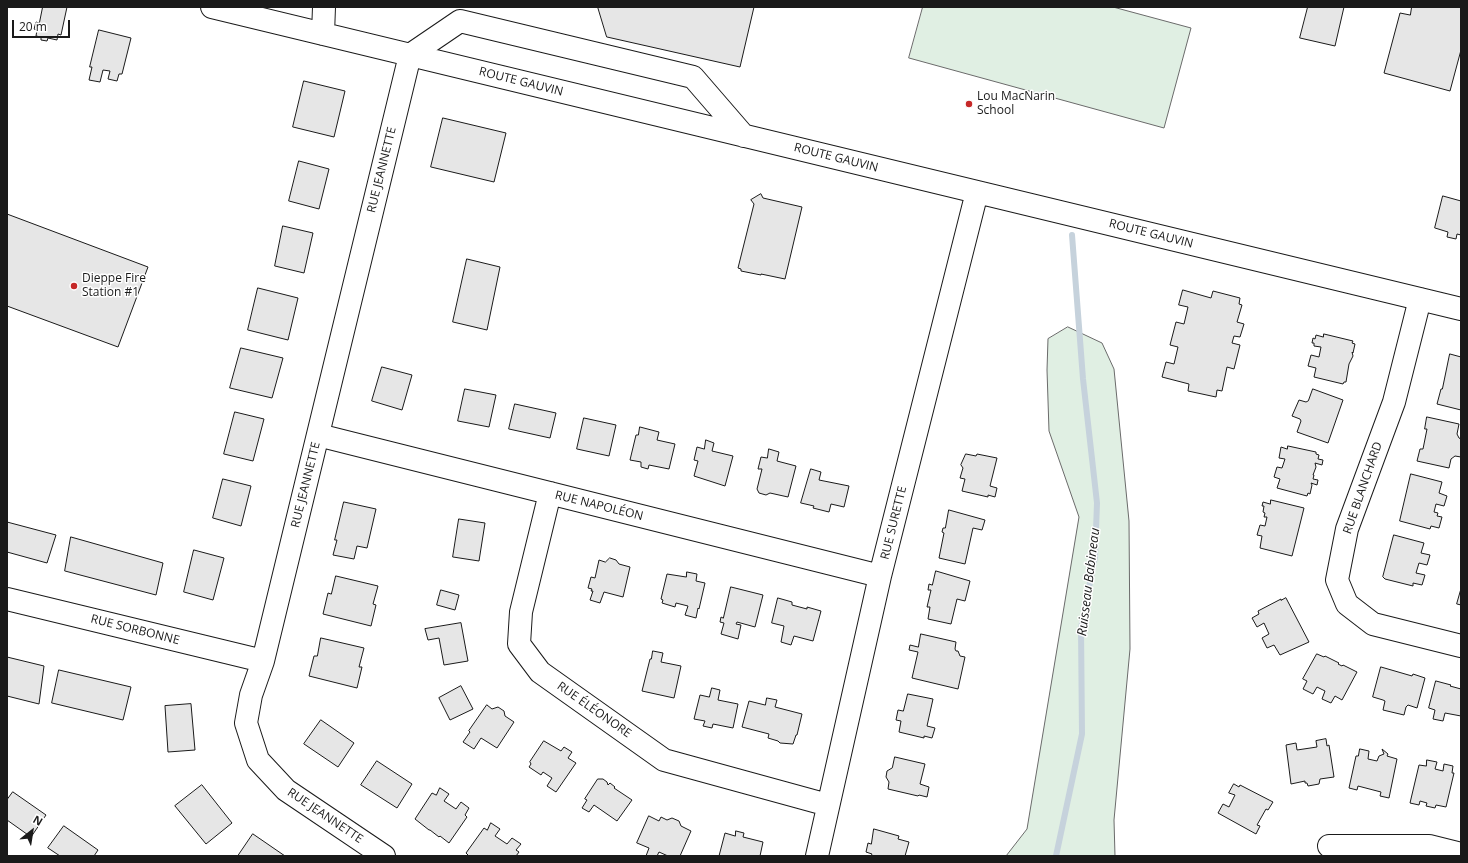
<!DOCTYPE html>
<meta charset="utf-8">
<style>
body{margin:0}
#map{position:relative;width:1468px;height:863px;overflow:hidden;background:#fff;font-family:"Open Sans",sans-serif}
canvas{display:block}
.frame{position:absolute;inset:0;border:8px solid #1a1a1a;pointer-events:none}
.north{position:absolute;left:12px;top:811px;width:40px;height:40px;-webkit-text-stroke:3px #fff;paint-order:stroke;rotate:30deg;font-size:11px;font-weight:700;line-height:16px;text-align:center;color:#1a1a1a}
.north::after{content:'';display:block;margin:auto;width:14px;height:18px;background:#1a1a1a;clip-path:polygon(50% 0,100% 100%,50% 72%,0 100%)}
.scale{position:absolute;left:12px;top:20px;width:58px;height:18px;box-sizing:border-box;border:2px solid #1a1a1a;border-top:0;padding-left:5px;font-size:12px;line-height:14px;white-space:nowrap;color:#1a1a1a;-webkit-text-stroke:3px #fff;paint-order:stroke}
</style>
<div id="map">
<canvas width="1468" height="863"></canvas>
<div class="frame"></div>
<div class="north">N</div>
<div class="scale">20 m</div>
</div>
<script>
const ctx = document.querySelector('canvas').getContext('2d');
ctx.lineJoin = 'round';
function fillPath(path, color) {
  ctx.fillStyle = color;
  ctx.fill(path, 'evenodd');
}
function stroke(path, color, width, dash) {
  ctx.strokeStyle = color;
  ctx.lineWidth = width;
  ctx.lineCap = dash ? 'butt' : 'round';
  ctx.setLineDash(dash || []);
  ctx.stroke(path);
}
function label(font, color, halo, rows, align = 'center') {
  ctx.font = font + ' "Open Sans",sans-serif';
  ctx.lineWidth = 3;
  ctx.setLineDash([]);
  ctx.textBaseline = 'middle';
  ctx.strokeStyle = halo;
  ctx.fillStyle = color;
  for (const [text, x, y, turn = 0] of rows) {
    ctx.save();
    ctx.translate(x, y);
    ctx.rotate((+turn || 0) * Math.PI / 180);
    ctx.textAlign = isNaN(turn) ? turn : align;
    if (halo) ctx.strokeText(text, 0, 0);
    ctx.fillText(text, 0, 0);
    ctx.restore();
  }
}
const green = new Path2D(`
 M923,7h190l78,21 -27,100 -255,-70z
 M1068,327l34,16 12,26 15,152 1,128 -16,171 1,36h-109l21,-27 52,-312 -30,-86 -2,-61 1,-31z`);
fillPath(green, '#e0efe3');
stroke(green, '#6a6a6a', 1);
stroke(new Path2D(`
 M1056,856l26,-122 -1,-106 14,-71 2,-54 -14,-124 -11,-144`), '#c6d2dc', 6);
const building = new Path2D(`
 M43,7h24l-6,28 -3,-1 -1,6 -9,-2 -1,3 -6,-1v-3l-5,-1 1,-6 -3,-1 2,-7 3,1z
 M598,7h156l-14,60 -133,-30z
 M1308,7h36l-9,39 -35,-8z
 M1412,7h49v43l-11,41 -66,-18 16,-60 10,2z
 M99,30l32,8 -9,36h-3l-2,7 -9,-2 2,-8 -7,-1 -3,12 -11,-2 3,-13h-2z
 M304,81l41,10 -11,46 -41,-10z
 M443,118l63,15 -12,49 -63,-15z
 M299,161l30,8 -10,40 -30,-8z
 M761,194l2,4 39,9 -17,72 -24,-5v1l-20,-4v-2l-3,-1 16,-64 -3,-4z
 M1443,196l18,5v34l-4,-1 -1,5 -9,-2 1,-5 -13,-4z
 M7,214l141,53 -30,80 -111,-41z
 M283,226l30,7 -9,40 -29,-7z
 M467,259l33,8 -13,63 -34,-8z
 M258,288l40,10 -10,42 -40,-10z
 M1183,290l28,8 2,-7 27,7 -1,6 3,1 -5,17 7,2 -4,13 -6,-1 -2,7 8,2 -6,24 -7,-2 -5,24 -5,-1 -1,7 -28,-6 1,-7 -27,-7 4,-15 8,2 4,-17 -8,-2 6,-23 8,2 4,-17 -9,-2z
 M1324,334l29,7 -1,2 3,1 -2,9 -1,-1 1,4 -4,8 -3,18h-2l-1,2 -29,-7 2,-9 -8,-2 3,-11 8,2 2,-10 -7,-1v-3h-2l1,-5 2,1 1,-4 7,2z
 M241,348l42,10 -11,40 -42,-10z
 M1450,354l11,3v53l-24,-6 4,-15h1z
 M382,367l30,8 -10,35 -30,-9z
 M465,389l31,6 -7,32 -31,-6z
 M1313,389l30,11 -15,43 -31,-11 4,-11 -1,-2 -8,-3 7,-16 7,2 2,-1z
 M515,404l41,9 -6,25 -41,-9z
 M235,412l29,7 -11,42 -29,-7z
 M1427,417l32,7 -2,10 2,4 2,1v18l-6,-1 -4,3 -2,9 -32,-7 3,-12h3l4,-20h-2z
 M584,418l32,7 -7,31 -32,-7z
 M640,427l19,5 -2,8 18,4 -6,25 -20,-4 -1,4 -7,-2v-5l-11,-2 6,-25h2z
 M706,440l8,3 -2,8 21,5 -8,30 -31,-10 4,-15 -4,-1 3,-13 7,2z
 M1288,446l28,6v2l3,1 -1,4 5,1 -1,5 -7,-2 1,4 -3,8h1l-1,4 5,1 -1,5 -6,-2 1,2 -2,9 -2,-1 -1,3 -30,-8 3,-9 -6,-2 3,-10 5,1 3,-9 -6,-1 2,-11 6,2z
 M769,449l10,3 -2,9 19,5 -8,31 -18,-4 -4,2 -7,-2 -2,-4 5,-20h-4l3,-12 6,1z
 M966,454l10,2 1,-2 20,4 -7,28 7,2 -2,9 -7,-2v2l-26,-6 3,-12 -5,-1 3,-10 -2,-3z
 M811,469l10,3 -2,8 30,6 -5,21 -13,-3 -2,8 -16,-4 1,-2 -13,-3z
 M1411,474l31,8 -3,11 8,3 -3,10 -8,-2 -2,8 4,1 -1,3 5,1 -3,11 -8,-2 -1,3 -30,-8z
 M223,479l28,7 -10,40 -28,-8z
 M1271,500l33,8 -12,48 -32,-8 2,-12 -5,-1 3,-10 5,1 2,-9h-3l1,-4 -2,-1 1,-6h-2l1,-4 7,2z
 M344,502l32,7 -9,39 -10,-2 -3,13 -21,-4 4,-15h-2z
 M949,510l36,10 -3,10 -9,-2 -8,36 -26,-6 5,-25 -2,-1 1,-4h2z
 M459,519l26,4 -6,38 -26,-4z
 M7,522l49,13 -9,28 -40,-11z
 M1394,535l30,8 -3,10 9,2 -3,10 -8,-2 -3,10 9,2 -3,10 -9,-2v3l-28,-7 -2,-2z
 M71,537l92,26 -7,32 -91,-24z
 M194,550l30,8 -11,42 -29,-8z
 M610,558l6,2 3,4 11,3 -7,30 -19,-5 -4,11 -10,-3 3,-9h-2l1,-2 -4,-1 3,-11 4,1 4,-18 6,2z
 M936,571l34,10 -5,20 -8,-2 -6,25 -23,-5 2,-12h-3l4,-17h-3l1,-6 3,1z
 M687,572l10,2 -1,7 9,2 -6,26 -1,-1 -2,10 -11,-3 3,-9 -12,-3 -1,4 -13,-4 1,-3 -2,-1 6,-25 19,3z
 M336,576l42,10 -5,18 3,1 -5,21 -48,-12 5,-21 3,1z
 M731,587l32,8 -8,32 -18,-5 -1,2 5,1 -3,14 -17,-5 3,-11 -4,-1 1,-5 2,1z
 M1461,589v16l-4,-1z
 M441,590l18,5 -4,15 -18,-5z
 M778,598l14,4v3l15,4v-2l14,4 -8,30 -19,-5 -3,9 -10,-3 3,-16 -12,-3z
 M1286,598l23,44 -29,13 -6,-10 -7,3 -5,-10 7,-4 -5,-11 -7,4 -5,-9 7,-4 -1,-3 23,-12v1z
 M461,623l7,38 -24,4 -5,-27 -11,2 -3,-11z
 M921,634l35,8 -1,7 1,2h2l2,5 5,1 -7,32 -46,-11 6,-26 -9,-2 1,-5 8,2z
 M321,638l43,10 -5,19h3l-5,21 -48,-12 5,-20h3z
 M653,651l10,2 -2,9 20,4 -7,32 -32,-7 8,-32h1z
 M1317,654l7,3 1,-1 14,7 -1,1 4,2 1,-1 14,7 -15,28 -7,-4 -4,7 -9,-4 3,-8 -8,-4 -4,7 -10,-5 4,-8 -4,-2z
 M7,657l37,9 -5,38 -32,-8z
 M1381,667l31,9 1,-2 12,4 -8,30 -9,-3 -2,2 -2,8 -21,-5 2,-9 -2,-1 -10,-3z
 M59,670l72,17 -8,33 -71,-17z
 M1436,681l15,4 -1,1 11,3v27l-16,-3 -2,8 -10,-2 2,-9 -6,-2z
 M461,686l12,23 -23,11 -11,-22z
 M712,688l8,2 -2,10 20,4 -5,24 -20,-4 -1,4 -9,-2 2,-5 -11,-2 6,-24 9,2z
 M908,694l25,5 -6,27 8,2 -3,10 -8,-2v2l-25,-6 2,-11 -5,-1 2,-10 5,1z
 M767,698l10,2 -2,7 27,7 -5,21h-1l-3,9 -13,-1 -2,-2 -10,-3 1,-4 -27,-7 7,-26 16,4z
 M191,704l4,46 -27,2 -3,-46z
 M487,705l5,4 6,-2 6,4 1,5 9,6 -17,26 -16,-10 -7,11 -11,-7 7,-10 -1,-1z
 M321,720l33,23 -16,24 -34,-23z
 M1326,739l1,7 2,-1 5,32 -14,2 -1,5 -11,2 -1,-3h-2v-2l-14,3 -5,-39 10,-2 1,7 20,-3 -1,-6z
 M544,741l17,10 3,-4 8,5 -4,6 8,5 -20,29 -9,-6 5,-8 -9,-6 -2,3 -12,-8 2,-3 -1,-2z
 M1360,749l9,2 -1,8 9,2 2,-5 5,-2 -2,-5 6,5 -1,2 10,3 -8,39 -9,-2 1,-4 -23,-6 -1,4 -8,-2 7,-32h2z
 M895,757l30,7 -5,20 9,3 -2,10 -8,-2 -1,1 -30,-7 1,-7 -3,-5 1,-6 5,-3z
 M1427,760l10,2 -2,7 8,2 1,-7 9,2 -1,7h2l-8,34 -10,-2 -1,3 -9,-2 1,-3 -7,-2 -1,4 -9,-2 9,-38 7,1z
 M377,761l35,23 -15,24 -36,-23z
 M598,779h5l4,3 1,3 2,-2 5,4 -1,1 18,12 -15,21 -23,-16 -5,7 -7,-4 5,-8 -2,-1z
 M1234,784l5,3 1,-2 33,17 -5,8 -2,-1 -9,16 3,1 -4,8 -38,-21 5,-9 6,3 6,-12 -6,-2z
 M202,785l30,38 -26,21 -31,-38z
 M440,788l9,6 -5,7 12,8 5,-7 8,6 -4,7 2,2 -18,26 -9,-7 -1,1 -9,-7h-1l-14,-11 17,-26 4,2z
 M13,792l33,23 -15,22 -24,-17v-20z
 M649,816l10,5 2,-4 6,3 5,-2 7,3 2,5 10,5 -11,25h-12l-9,-4 -2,4h-11l3,-8 -12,-5z
 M491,823l9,6 -5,7 12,8 5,-6 9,6 -5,6 3,2 -3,4h-47l-3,-3 18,-25 3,2z
 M64,826l34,24 -4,6h-34l-12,-8z
 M874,829l25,7 -1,3 11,3 -4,14h-34l1,-2 -6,-2 2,-9 3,1z
 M736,831l8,2 -1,4 20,5 -3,14h-41l6,-23 10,3z
 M253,834l32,22h-47z`);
fillPath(building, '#e6e6e6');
stroke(building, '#1a1a1a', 1);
const minor = new Path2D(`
 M212,7l1249,302
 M323,34l1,-27
 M1420,299l-26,103 -47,127 -10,51 10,24 26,20 88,22
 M318,435l562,141
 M550,493l-29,119 -2,32 21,28 124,88 164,45
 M7,599l256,62
 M1329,846h100l32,8
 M384,856l-98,-66 -28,-30 -12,-37 5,-28 12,-34 147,-606 50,-34 233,56 51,59
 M817,856l63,-280 97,-384`);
stroke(minor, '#1a1a1a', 24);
stroke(minor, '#fff', 22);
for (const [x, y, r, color] of [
 [969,104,4,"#c62828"],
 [74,286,4,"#c62828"]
]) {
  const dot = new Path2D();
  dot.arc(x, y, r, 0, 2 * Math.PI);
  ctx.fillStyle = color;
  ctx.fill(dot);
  stroke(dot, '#fff', 1.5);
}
label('12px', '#1a1a1a', '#fff', [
 ["ROUTE GAUVIN",521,82,14],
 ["ROUTE GAUVIN",836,158,14],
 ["RUE JEANNETTE",382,170,-76],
 ["ROUTE GAUVIN",1151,234,14],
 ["RUE JEANNETTE",306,485,-76],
 ["RUE BLANCHARD",1363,488,-71],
 ["RUE NAPOLÉON",599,506,14],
 ["RUE SURETTE",894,523,-76],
 ["RUE SORBONNE",135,630,14],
 ["RUE ÉLÉONORE",594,710,35],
 ["RUE JEANNETTE",325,816,34]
]);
label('12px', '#1a1a1a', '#fff', [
 ["Lou MacNarin",977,97],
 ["School",977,111],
 ["Dieppe Fire",82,279],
 ["Station #1",82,293]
], 'left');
label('italic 13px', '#1a1a1a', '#fff', [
 ["Ruisseau Babineau",1089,582,-83]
]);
</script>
